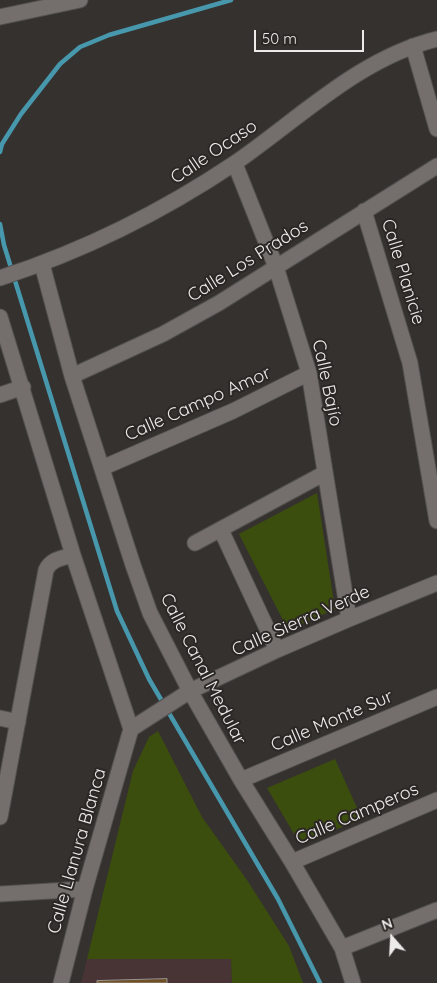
<!DOCTYPE html>
<meta charset="utf-8">
<style>
body{margin:0}
#map{position:relative;width:437px;height:983px;overflow:hidden;background:#35312f;font-family:Quicksand,sans-serif}
canvas{display:block}
.north{position:absolute;left:367px;top:913px;width:50px;height:50px;-webkit-text-stroke:4px #2b2725;paint-order:stroke;rotate:341deg;font-size:14px;font-weight:700;line-height:20px;text-align:center;color:#edebe9}
.north::after{content:'';display:block;margin:auto;width:18px;height:22px;background:#edebe9;clip-path:polygon(50% 0,100% 100%,50% 72%,0 100%)}
.scale{position:absolute;left:254px;top:30px;width:110px;height:22px;box-sizing:border-box;border:2px solid #edebe9;border-top:0;padding-left:6px;font-size:15px;line-height:18px;white-space:nowrap;color:#edebe9;-webkit-text-stroke:4px #2b2725;paint-order:stroke}
</style>
<div id="map">
<canvas width="437" height="983"></canvas>
<div class="north">N</div>
<div class="scale">50 m</div>
</div>
<script>
const ctx = document.querySelector('canvas').getContext('2d');
ctx.lineJoin = 'round';
function fillPath(path, color) {
  ctx.fillStyle = color;
  ctx.fill(path, 'evenodd');
}
function stroke(path, color, width, dash) {
  ctx.strokeStyle = color;
  ctx.lineWidth = width;
  ctx.lineCap = dash ? 'butt' : 'round';
  ctx.setLineDash(dash || []);
  ctx.stroke(path);
}
function label(font, color, halo, rows, align = 'center') {
  ctx.font = font + ' Quicksand,sans-serif';
  ctx.lineWidth = 4;
  ctx.setLineDash([]);
  ctx.textBaseline = 'middle';
  ctx.strokeStyle = halo;
  ctx.fillStyle = color;
  for (const [text, x, y, turn = 0] of rows) {
    ctx.save();
    ctx.translate(x, y);
    ctx.rotate((+turn || 0) * Math.PI / 180);
    ctx.textAlign = isNaN(turn) ? turn : align;
    if (halo) ctx.strokeText(text, 0, 0);
    ctx.fillText(text, 0, 0);
    ctx.restore();
  }
}
fillPath(new Path2D(`
 M87,959h144l1,24h-151z`), '#483335');
fillPath(new Path2D(`
 M317,493l18,116 -47,21 -49,-96z
 M158,731l44,86 45,63 42,66 14,37h-71l-1,-24h-144l46,-188 16,-34z
 M335,759l27,60 -62,25 -33,-56z`), '#3c4e0d');
stroke(new Path2D(`
 M0,152l2,-8 19,-30 39,-50 20,-17 29,-12 122,-35
 M0,224l4,21 113,366 32,68 129,220 42,84`), '#4798ad', 4.5);
const building = new Path2D(`
 M167,979v4h-70v-2z`);
fillPath(building, '#6f4f23');
stroke(building, '#989591', 1);
const minor = new Path2D(`
 M0,17l80,-17
 M413,46l24,83
 M235,164l41,103 33,106 40,246
 M364,211l46,152 27,158
 M42,264l30,112 61,189 17,48 40,78 51,89 51,82 50,86 11,35
 M0,278c83,-27 162,-66 235,-115 64,-44 124,-105 202,-124
 M0,317l73,238 58,174
 M72,376l91,-42 56,-31 218,-137
 M0,395l23,-8
 M102,468l131,-57 76,-38
 M221,530l56,120
 M195,543l130,-70
 M0,718l18,4
 M131,729l59,-38 87,-41 72,-31 88,-36
 M241,780l196,-83
 M0,817l46,-247c5,-11 16,-12 27,-15
 M292,862l145,-62
 M0,894l85,-5
 M342,948l95,-38
 M61,983l24,-94 46,-160`);
stroke(minor, '#52504e', 17);
stroke(minor, '#746f6d', 15);
label('18px', '#edebe9', '#2b2725', [
 ["Calle Ocaso",214,152,-34],
 ["Calle Los Prados",248,261,-32],
 ["Calle Planicie",403,272,73],
 ["Calle Bajío",327,383,78],
 ["Calle Campo Amor",198,404,-24],
 ["Calle Sierra Verde",301,621,-24],
 ["Calle Canal Medular",203,669,63],
 ["Calle Monte Sur",332,721,-23],
 ["Calle Camperos",357,814,-23],
 ["Calle Llanura Blanca",77,851,-74]
]);
</script>
